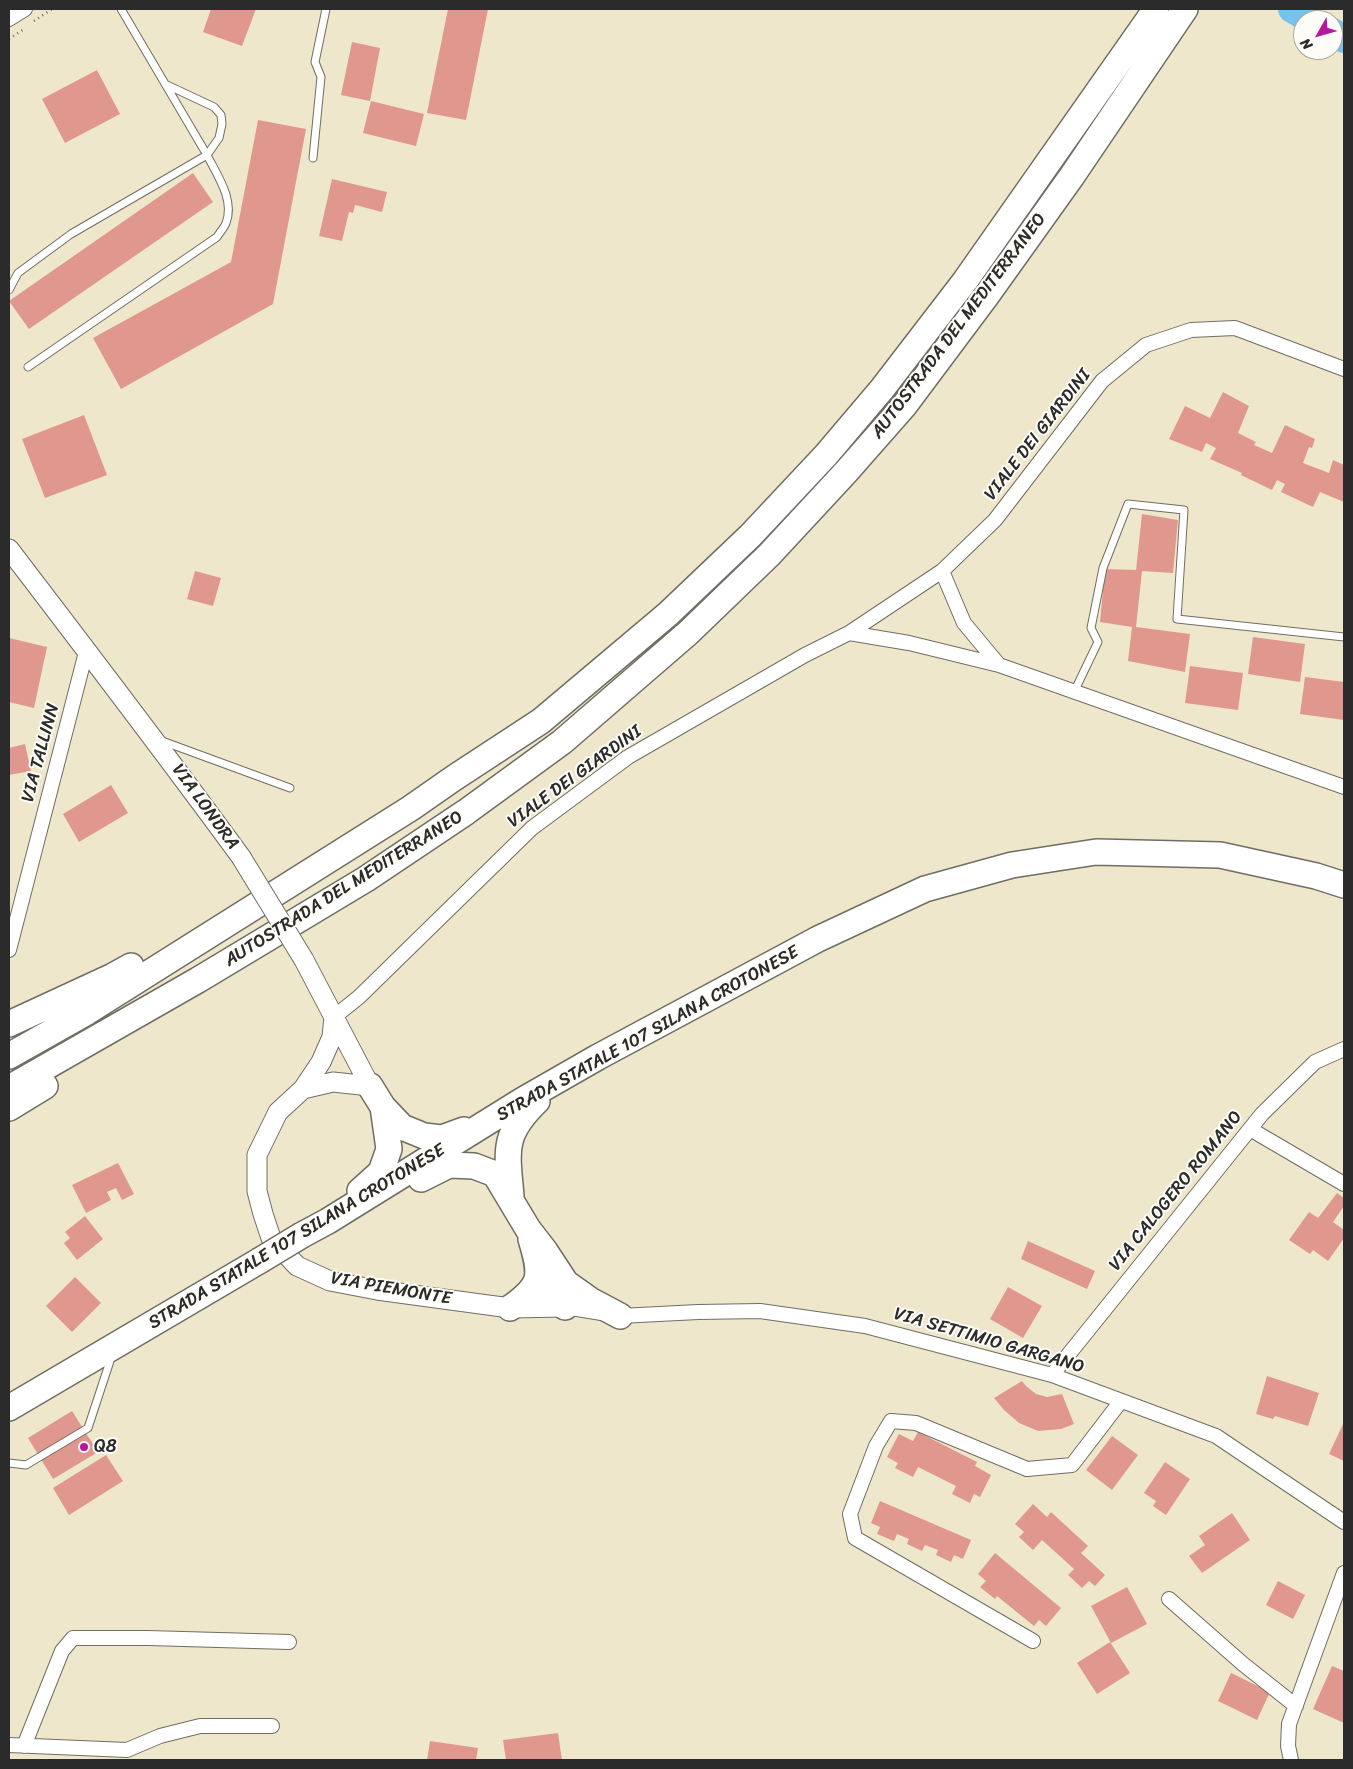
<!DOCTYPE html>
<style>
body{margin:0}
#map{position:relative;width:1353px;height:1769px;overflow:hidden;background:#efe7cb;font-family:Sriracha,sans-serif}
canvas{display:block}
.frame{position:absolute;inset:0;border:10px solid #2b2b2b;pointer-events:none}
.north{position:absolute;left:1293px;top:10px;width:50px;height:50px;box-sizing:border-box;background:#fdfcf7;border:1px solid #a9a8a5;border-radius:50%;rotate:232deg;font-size:14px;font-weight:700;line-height:20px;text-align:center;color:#2b2b2b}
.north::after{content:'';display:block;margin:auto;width:18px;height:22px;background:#b5179e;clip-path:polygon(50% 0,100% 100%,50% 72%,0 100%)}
</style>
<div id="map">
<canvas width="1353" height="1769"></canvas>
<div class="frame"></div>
<div class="north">N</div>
</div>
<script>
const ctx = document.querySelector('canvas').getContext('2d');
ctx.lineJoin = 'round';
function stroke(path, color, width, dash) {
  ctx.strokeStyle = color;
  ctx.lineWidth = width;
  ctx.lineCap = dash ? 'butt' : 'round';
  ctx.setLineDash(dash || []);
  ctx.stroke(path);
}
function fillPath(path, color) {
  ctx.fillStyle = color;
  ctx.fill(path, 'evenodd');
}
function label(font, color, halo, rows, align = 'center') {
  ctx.font = font + ' Sriracha,sans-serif';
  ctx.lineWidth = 4;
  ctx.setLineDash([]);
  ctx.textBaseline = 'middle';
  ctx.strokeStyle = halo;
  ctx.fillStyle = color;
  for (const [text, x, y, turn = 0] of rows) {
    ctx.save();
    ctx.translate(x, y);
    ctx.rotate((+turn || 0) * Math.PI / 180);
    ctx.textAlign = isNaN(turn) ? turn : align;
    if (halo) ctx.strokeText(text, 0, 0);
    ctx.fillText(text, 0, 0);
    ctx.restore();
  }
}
stroke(new Path2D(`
 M1292,9l19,11
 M1333,32l11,7`), '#76c1ef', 28);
fillPath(new Path2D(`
 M211,9h45l-14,37 -39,-14z
 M448,9h40l-22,111 -39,-7z
 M352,42l28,6 -10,53 -29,-6z
 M97,70l23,44 -55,29 -23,-44z
 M371,101l53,13 -8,32 -53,-13z
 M258,120l48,9 -33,175 -152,85 -28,-51 138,-76z
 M193,173l20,29 -184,127 -20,-28z
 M332,179l55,13 -5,20 -27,-7 -2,8 -4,-1 -7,29 -23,-5z
 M1223,392l26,14 -11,27 18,9 -2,3 18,8 13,-28 30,14 -3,9 -3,-1 -6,16 26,10 4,-13 11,5v37l-24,-10 -7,15 -32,-15 4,-8 -8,-4 -5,10 -31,-15 1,-2 -32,-14 6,-11 -10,-5 -4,9 -33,-13 16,-33 25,12z
 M84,415l23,60 -62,23 -23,-59z
 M1142,514l36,6 -5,53 -31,-2 -6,56 54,7 -5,38 -57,-11 4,-34 -32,-5 5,-53 31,1z
 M195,571l26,7 -8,28 -26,-7z
 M1253,637l52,7 -5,38 -52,-8z
 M9,638l38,9 -13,61 -25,-6z
 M1190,666l53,7 -5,37 -53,-7z
 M1305,677l39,5v38l-44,-6z
 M25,744l6,27 -22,4v-27z
 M111,785l17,28 -49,29 -16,-28z
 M118,1163l16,31 -12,6 -6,-12 -9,4 4,8 -25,13 -14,-28z
 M1337,1193l7,5v8l-11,16 11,8v8l-16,23 -15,-11 -3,4 -21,-14 20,-28 9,6z
 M85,1216l18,23 -26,21 -13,-17 6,-5 -5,-6z
 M1028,1241l67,30 -8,18 -66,-30z
 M75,1277l26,26 -29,29 -26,-26z
 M1008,1287l34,19 -19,32 -33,-19z
 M1267,1376l52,17 -11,33 -33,-10 -2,3 -17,-5z
 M1022,1381l4,5 10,8 11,3 15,-3 12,30 -13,5 -23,2 -19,-8 -15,-13 -10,-12z
 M72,1411l26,41 -45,27 -25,-41z
 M1344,1422v39l-15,-7z
 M918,1432l59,30 -2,4 16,9 -11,22 -6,-3 -4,9 -18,-9 4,-8 -38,-19 -5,10 -18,-9 3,-5 -11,-6 12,-23 14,7z
 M1112,1436l26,19 -26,35 -26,-20z
 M106,1455l17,26 -54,34 -16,-27z
 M1165,1462l25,17 -24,36 -13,-9 3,-5 -12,-8z
 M880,1501l91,39 -8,19 -9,-4 -3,7 -15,-7 2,-5 -13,-5 -3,6 -15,-7 2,-5 -12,-5 -3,7 -17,-7 3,-7 -9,-4z
 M1033,1504l14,13 4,-5 37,34 -7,7 24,22 -10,11 -6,-5 -7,7 -14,-13 6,-6 -32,-29 -9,10 -14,-13 5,-5 -9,-8z
 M1232,1513l18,27 -48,33 -13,-17 16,-11 -6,-9z
 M995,1553l66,55 -15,18 -7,-6 -5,6 -37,-30 -2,3 -15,-12 6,-6 -8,-7z
 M1278,1581l27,14 -12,24 -27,-14z
 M1127,1587l20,37 -36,19 -20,-37z
 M1110,1642l20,31 -33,21 -20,-31z
 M1332,1666l12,5v52l-31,-14z
 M1231,1673l39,19 -13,28 -39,-19z
 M558,1733l4,27h-56l-3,-20z
 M430,1741l48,7 -2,12h-49z`), '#e0988e');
const lane = new Path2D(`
 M313,158l8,-81 -6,-15 11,-53
 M9,290l9,-17 53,-39 136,-79 -86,-146
 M28,367l189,-130c3,-5 7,-9 9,-14 9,-23 -9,-48 -19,-68l12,-17 3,-14 -1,-9 -7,-8 -47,-22
 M1074,692l24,-50 -7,-14 12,-60 25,-64 56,6 -7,109 167,18
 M162,741l128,47
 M9,1463l17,2 62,-37 24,-73`);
const street = new Path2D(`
 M9,19l16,-10
 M942,571l22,52 35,42
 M849,633l60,10 90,22 345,122
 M9,950l77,-298
 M334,1017l25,-20 173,-169 96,-71 177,-102 44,-22 93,-62 53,-51 107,-139 44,-36 45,-15 44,-2 109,41
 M1250,1129l94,55
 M565,1307l55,9 78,-4 62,-1 105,15 187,49 164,61 128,86
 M1052,1375l210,-261 53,-52 29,-13
 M1169,1599l74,65 53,42
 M1033,1641l-178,-103 -5,-24 26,-68 15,-25 25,2 111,46 45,-4 49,-64
 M9,1745l118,5 33,-14 40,-10h72
 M24,1746l38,-95 11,-13h75l141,4
 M1291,1760l-3,-14 1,-22 55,-151`);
const secondary = new Path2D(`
 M9,549c78,102 156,204 232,308
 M304,960l66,126
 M334,1017l-2,20 -11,25 -18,27 -25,23 -21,43v36l6,23 8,24 26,28 33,15 47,9 133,18 55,-1
 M303,1089l30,-7 37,4`);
const highway = new Path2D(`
 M9,1024l104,-48 18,-10
 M9,1056l78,-44 324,-204 43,-30 87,-57 127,-107 82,-78 76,-81 56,-66 83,-108 191,-272
 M370,1086l13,21 19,20 22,9 18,2 22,-8
 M9,1088l189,-108 168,-101 100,-67 96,-70 126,-109 81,-78 77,-83 58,-66 83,-111 85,-119 113,-167
 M9,1108l36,-22
 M421,1179l28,-14 25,1 21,8 33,55 17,22 21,32 24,17 30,16
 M360,1191l21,-19 8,-23 -6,-42
 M511,1196c-4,-46 -9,-61 26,-95
 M302,1235l26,-14 195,-121 75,-43 220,-118 107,-50 87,-24 84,-13 124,3 96,21 28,9
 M538,1261c6,19 11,34 27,46l3,-11 -2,-13
 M510,1308c33,-23 32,-32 21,-69
 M9,1408l250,-147`);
stroke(lane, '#706d63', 9);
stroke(street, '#706d63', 16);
stroke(secondary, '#706d63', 21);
stroke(highway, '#706d63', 28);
stroke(new Path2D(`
 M34,21l18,-12
 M9,39l15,-10`), '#706d63', 2.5, [1, 4]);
stroke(lane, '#fff', 7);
stroke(street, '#fff', 14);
stroke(secondary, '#fff', 19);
stroke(highway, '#fff', 25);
const secondaryBridge = new Path2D(`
 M241,857l63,103`);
const highwayBridge = new Path2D(`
 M259,1261l43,-26`);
stroke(secondaryBridge, '#706d63', 21, []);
stroke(highwayBridge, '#706d63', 28, []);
stroke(secondaryBridge, '#fff', 19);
stroke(highwayBridge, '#fff', 25);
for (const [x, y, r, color] of [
 [84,1447,5,"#b5179e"]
]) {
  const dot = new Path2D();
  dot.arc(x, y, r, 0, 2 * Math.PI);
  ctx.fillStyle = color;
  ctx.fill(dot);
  stroke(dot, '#fdfcf7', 2);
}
label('18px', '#2b2b2b', '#fdfcf7', [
 ["AUTOSTRADA DEL MEDITERRANEO",959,326,-53],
 ["VIALE DEI GIARDINI",1038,435,-52],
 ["VIA TALLINN",41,753,-75],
 ["VIALE DEI GIARDINI",575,777,-36],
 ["VIA LONDRA",205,807,54],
 ["AUTOSTRADA DEL MEDITERRANEO",344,889,-32],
 ["STRADA STATALE 107 SILANA CROTONESE",648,1034,-29],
 ["VIA CALOGERO ROMANO",1176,1191,-51],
 ["STRADA STATALE 107 SILANA CROTONESE",297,1237,-31],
 ["VIA PIEMONTE",391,1289,10],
 ["VIA SETTIMIO GARGANO",989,1341,16]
]);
label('18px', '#2b2b2b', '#fdfcf7', [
 ["Q8",94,1447]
], 'left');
</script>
